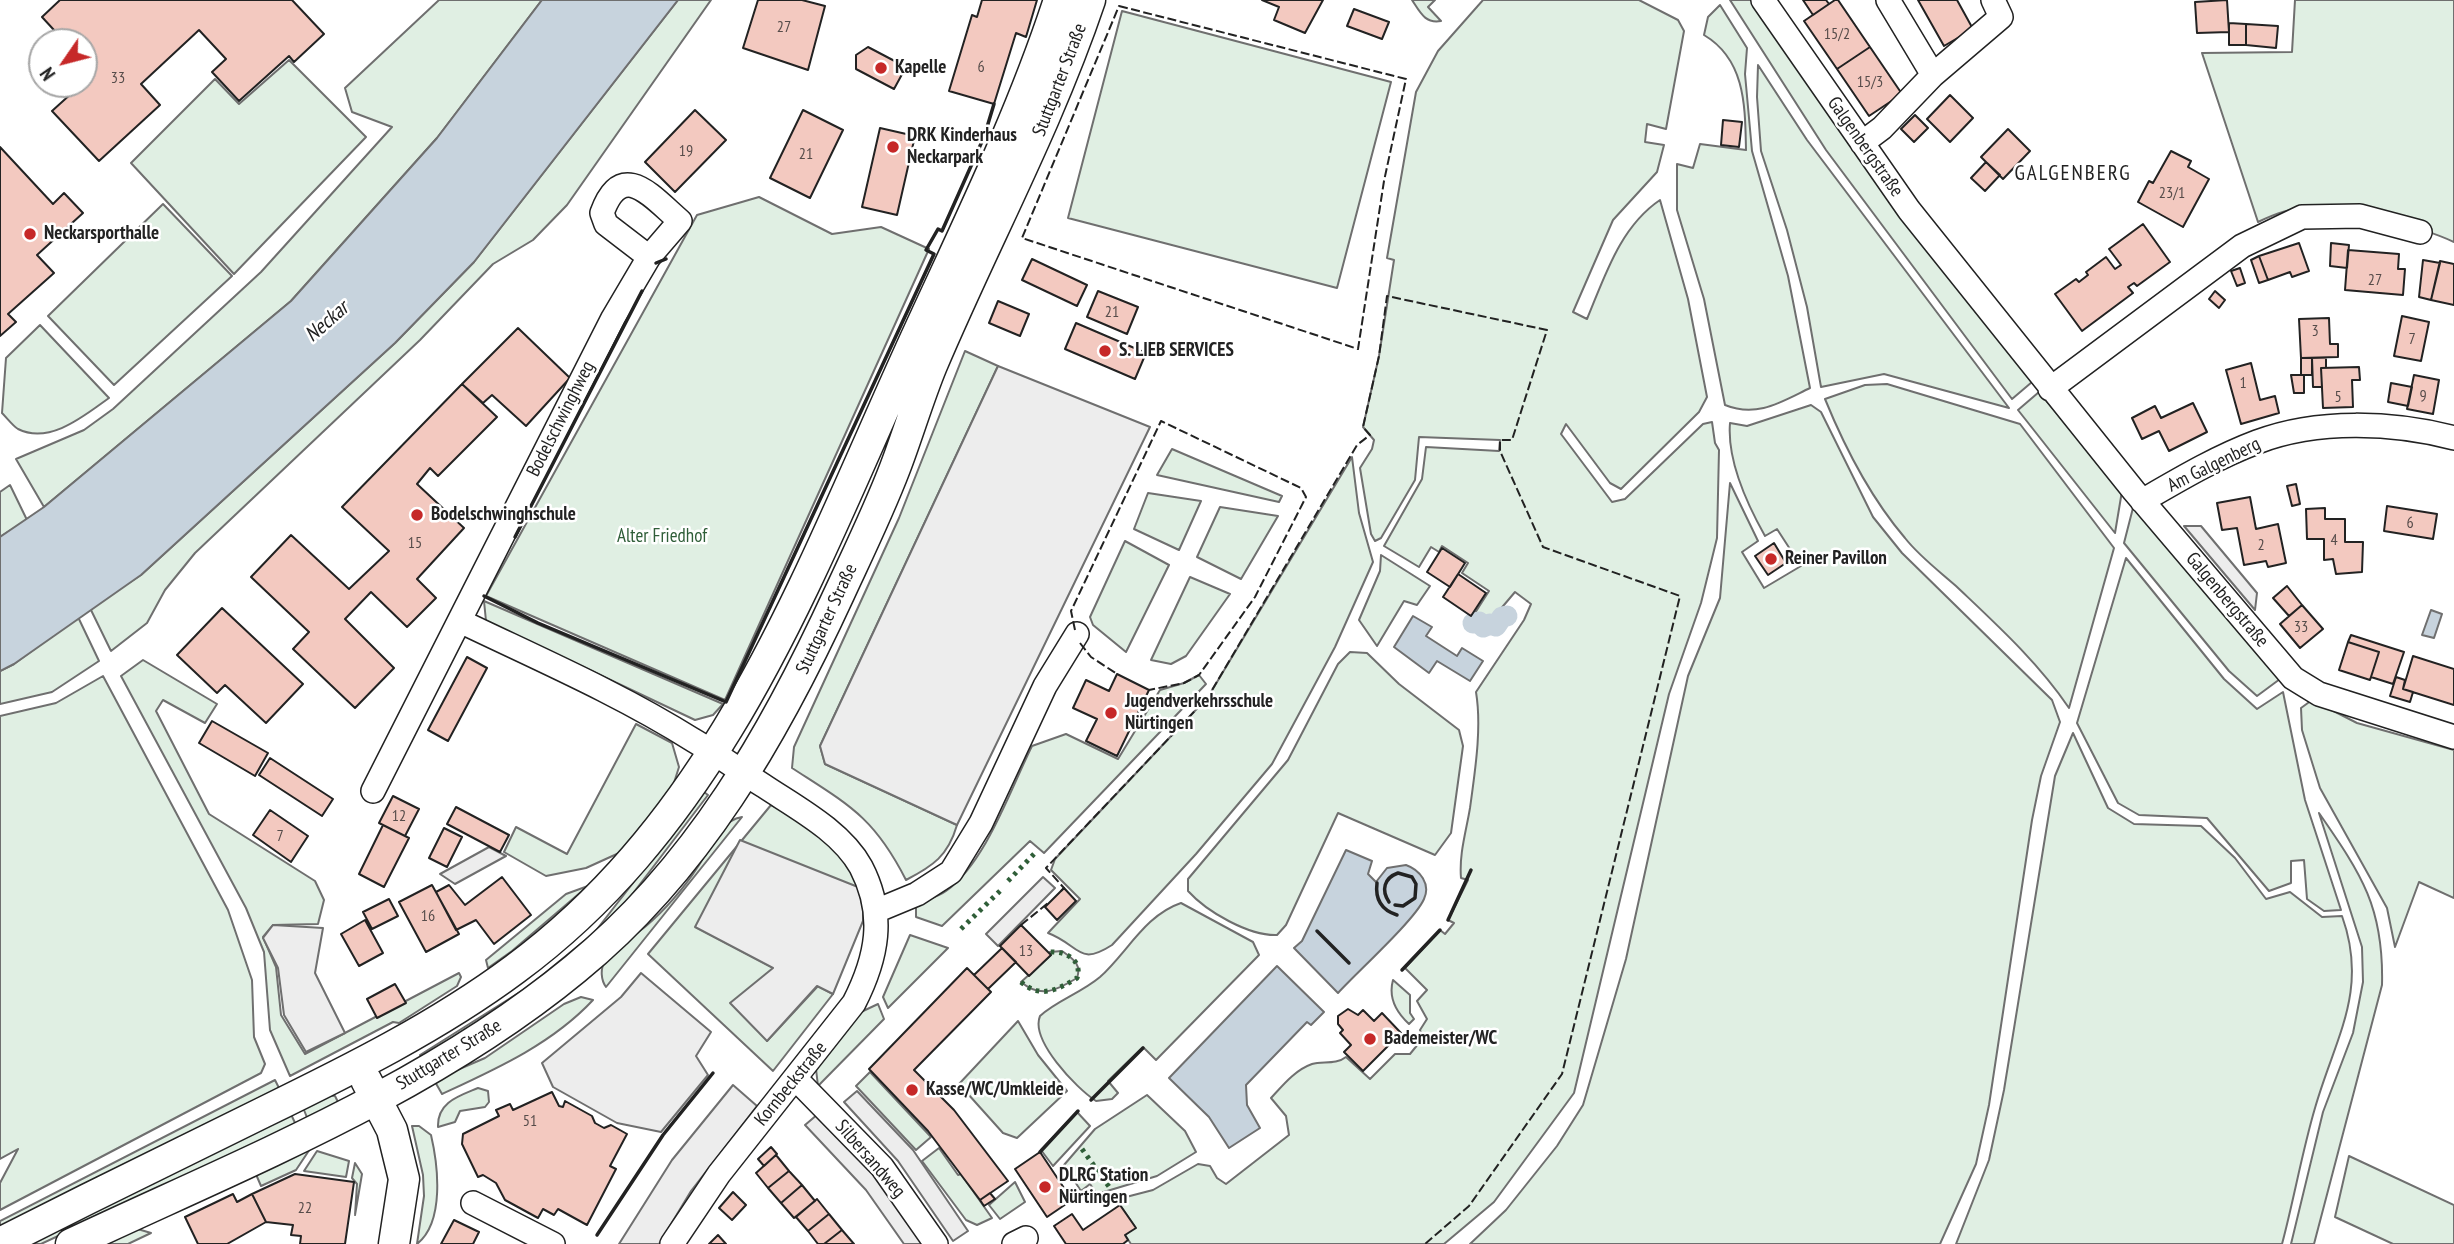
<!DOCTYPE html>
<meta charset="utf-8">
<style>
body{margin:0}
#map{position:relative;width:2454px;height:1244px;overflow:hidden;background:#fff;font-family:"PT Sans Narrow",sans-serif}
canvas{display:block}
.north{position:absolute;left:28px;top:28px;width:70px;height:70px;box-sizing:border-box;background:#fff;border:2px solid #a7a7a7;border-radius:50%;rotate:235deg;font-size:19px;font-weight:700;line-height:28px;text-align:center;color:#222}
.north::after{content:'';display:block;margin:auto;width:24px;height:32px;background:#c62828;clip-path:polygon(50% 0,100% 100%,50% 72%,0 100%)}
</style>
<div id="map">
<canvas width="2454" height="1244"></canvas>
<div class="north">N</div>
</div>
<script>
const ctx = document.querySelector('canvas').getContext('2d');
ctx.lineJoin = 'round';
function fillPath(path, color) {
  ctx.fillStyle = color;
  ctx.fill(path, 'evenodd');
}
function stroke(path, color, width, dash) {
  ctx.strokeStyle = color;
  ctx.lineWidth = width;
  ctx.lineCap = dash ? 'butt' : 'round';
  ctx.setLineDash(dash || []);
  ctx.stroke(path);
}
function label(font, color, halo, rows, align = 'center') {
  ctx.font = font + ' "PT Sans Narrow",sans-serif';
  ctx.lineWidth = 5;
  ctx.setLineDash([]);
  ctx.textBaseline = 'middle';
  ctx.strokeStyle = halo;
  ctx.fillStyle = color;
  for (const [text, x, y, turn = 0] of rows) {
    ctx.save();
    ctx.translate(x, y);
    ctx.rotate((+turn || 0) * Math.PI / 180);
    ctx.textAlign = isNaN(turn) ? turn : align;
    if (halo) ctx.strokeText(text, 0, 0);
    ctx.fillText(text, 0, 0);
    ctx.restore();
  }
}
const green = new Path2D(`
 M439,0h103l-105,138 -146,163 -247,206 -28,-48 68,-29 29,-21 148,-137 131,-145 -40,-15 -7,-24z
 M678,0h33l-144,205 -34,35 -40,24 -73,76 -225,213 -30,37 -18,33 -36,28 -21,-43 51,-33 254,-232 79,-81z
 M1412,0h23l-7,7 13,14c-16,3 -21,-9 -29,-21z
 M1483,0h156l39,20 6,11 -18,98 -19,-5 -2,18 19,3 -7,27 -44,48 -40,92 14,7c18,-43 33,-92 73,-119l28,99 19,98 -8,15 -78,77 -11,-6 -44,-59 -5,10 51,68 13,-3 78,-75 9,-2 3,21 4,7 -2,88 -16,65 -32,91 -95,399 -80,109 -50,42h-313l-6,-9 10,-8 -15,-22 6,-8 27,-7 45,-26 12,2 7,12 9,6 63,-49 -3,-19 -15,-18c12,-13 24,-28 41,-34 11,-3 24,1 34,-7l24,22 25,-25h15l13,-16 -3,-8 7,-11 -10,-18 10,-11 -22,-22 35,-38 5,4 9,-11 -6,-3 20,-40 -7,-2c-2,-24 5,-46 9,-70 5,-37 12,-80 6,-116l48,-72 7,-16 -16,-12 -22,26 -18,-5 14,-22 -27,-18 6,-10 -26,-17 -3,6 -8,-5 -12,20 -35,-21 38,-67 4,-32 73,4 1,-11 -81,-3 -4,43 -34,58 -6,3 -4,-7 -11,-66 12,-19 2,-9 -11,-13 16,-71 15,-96 -7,-2 29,-166 22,-41z
 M1730,0h21l167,236 114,146 -20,17 -186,-249z
 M2295,0h159v242c-39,-18 -101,-31 -144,-34 -18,-1 -36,6 -52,14l-56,-169 90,-1z
 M1720,5l27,43 -2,26 7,77 36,125 22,112c-29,14 -53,30 -85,17l-21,-106 -27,-89v-46l16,4 7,-24 46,6c-1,-43 0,-90 -42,-115l4,-18z
 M1122,11l269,71 -54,206 -269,-70z
 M289,60l77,77 -132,137 -103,-111 84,-84 24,25z
 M1758,65l49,75 202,268 -125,-34 -63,13 -14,-80 -20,-77 -26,-79 -4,-54z
 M759,197l73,37 49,-7 48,22 -204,451 -239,-104 211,-381z
 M163,204l69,72 -118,109 -66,-69z
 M40,325l69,73c-24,17 -59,47 -91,31 -5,-3 -11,-11 -16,-16l4,-55z
 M965,351l33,15 -178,380 5,18 132,61c-9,31 -24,41 -51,55 -32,-63 -57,-75 -114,-112l2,-21 105,-229z
 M1887,384l133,40 94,124 -45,160c-31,-46 -73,-84 -113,-122 -17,-15 -37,-30 -51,-48 -35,-41 -60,-90 -80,-139l40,-14z
 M2039,392l83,99 -7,42 -97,-123z
 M1811,405l10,7 52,105 29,36 150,147 8,22 -19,54 -9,44 -43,285 -13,59 -36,80h-470l36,-34 51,-64 26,-41 43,-146 62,-283 32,-78 10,-115 28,58 -16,11 22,36 37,-22 -24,-37 -12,7c-18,-32 -38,-77 -35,-113l17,3z
 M1172,449l110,47 -3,6 -122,-27z
 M1352,457l7,56 14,49 -38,85 -63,117 -76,90 -84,91c-34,22 -32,0 -64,-12l32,-34 -29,-29 4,-11 153,-162z
 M10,485l17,35 -27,17v-45z
 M1148,493l53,8 -22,49 -45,-21z
 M2134,504l146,175 -23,17 -28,-25 -105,-128z
 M1220,507l58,9 -37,63 -44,-22z
 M1125,541l44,24 -43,87 -33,-27 -3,-8z
 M1381,555l49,31 -13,19 -13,-4 -27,45 -18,-26 21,-49z
 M2126,558l98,121 33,30 26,-17 22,108 36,110 -17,1 -17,-12 -3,-39 -13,1v22l-22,8 -62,-73 -68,-3 -21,-12 -41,-80z
 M1190,577l40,17 -44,62 -15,8 -20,-4z
 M484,601l239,103 -10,11 -18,5 -209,-99z
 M78,617l21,44 -47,31 -52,12v-33l14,-7z
 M1350,652l17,1 32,31 60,46 4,16 -12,87 -16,22 -97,-42 -52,112 -9,10c-28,1 -70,-23 -89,-44v-12l100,-119 50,-96z
 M143,660l74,44 -12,19 -42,-23 -7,11 53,103 106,67 9,19 -6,24 -45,1 -10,12 13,30 5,48 24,39 154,-81 2,4 -4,9 -58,37 -6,-1 -103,54 -20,-46 -6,-78 -18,-44 -125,-232z
 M1199,675l7,9 -162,169 -14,-12 -88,85 -26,-9v-13c10,-4 22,-7 30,-13 40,-29 64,-101 86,-145l34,-12 52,25 42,-69 24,-7z
 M103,676l125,234 24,70 2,57 11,27 -4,9 -261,137v-27l18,-34 -18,10v-443l56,-13z
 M2312,700l45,23 97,27v148l-35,-16 -24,65 -8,-39 -67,-120 -18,-58 -1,-22z
 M636,724l36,19 7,24 -7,22 -53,64 -33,15 -40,8 -42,-24 12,-25 51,27z
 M2073,733l35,75 26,16 67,2 34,32 31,41 24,-7 32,25 20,-1c27,75 -7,122 -27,192 -13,44 -21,91 -33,136h-326l33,-84 15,-70 51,-314z
 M704,792l4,3 -90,118 -40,42 -155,105 -3,-5 108,-68 66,-54z
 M771,805l39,18 43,46 5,18 -162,40 78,41 -7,73 51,-55 15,8 -60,77 -125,-117z
 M2319,813c43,62 65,95 63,172l-68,259h-23l32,-132 30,-79 10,-51 -1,-35z
 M742,817l-136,170c-5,-7 -6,-18 -1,-26 10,-15 28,-24 41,-35 18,-15 38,-38 51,-58 12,-17 21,-47 45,-51z
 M588,886l-76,65 -24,17 -2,-8 80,-66z
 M1181,903l72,39 6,13 -103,105 -13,-13 -35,34 10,12 -6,6 -16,2c-20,-13 -66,-61 -56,-85 16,-15 41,-23 60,-39 27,-24 45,-62 81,-74z
 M910,935l38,13 -60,60 -5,-11z
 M1062,951c11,8 20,13 15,27 -20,12 -36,21 -56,4l30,-27 -1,-3z
 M1393,980l17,15v18l4,6 -5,5c-13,-12 -21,-26 -16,-44z
 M581,997l12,3c-41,44 -97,69 -151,94l-8,-14 51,-22 79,-54z
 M878,1004l6,15 -66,67 -2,-17 45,-57z
 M1018,1021l20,34 29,36 -50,47 -14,-5 -44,-49z
 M870,1072l61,65 -15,13 -60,-64z
 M275,1080l5,10 -280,138v-7z
 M478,1088l10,3 1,11 -4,5 -25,4 -5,11 -17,5c-1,-25 21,-31 40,-39z
 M327,1095l8,1 4,8 -31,16 -6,-15z
 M1147,1095l38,36 11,21 -39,24 -60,18 -7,-10 -9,7 -17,-26 31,-36z
 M289,1110l7,15 -255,119h-21z
 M1077,1112l13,14 -37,40 -12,-16z
 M412,1126h7l12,9c7,30 14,87 -14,109l7,-48 -1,-21z
 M939,1148l19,27 3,-1 31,44 -15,7 -11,-5 -44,-59z
 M310,1149l-14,21 -35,16 -6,-14z
 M317,1151l32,10 -3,16 -42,-6z
 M2349,1156l105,49v39h-61l-58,-27z
 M355,1163l7,11 -7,41 2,-31 -5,-6z
 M1015,1182l10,20 -25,17 -11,-14z
 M131,1227l20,6 -23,11h-33z`);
fillPath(green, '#e0efe3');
stroke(green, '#6f6f6f', 2);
const parking = new Path2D(`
 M998,366l152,61 -193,398 -132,-61 -5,-18z
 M2184,526h17l56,67 -2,17z
 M740,840l118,47 5,21v13l-30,73 -16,-8 -50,55 -37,-38 43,-35 -78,-41z
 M489,847l17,9 -51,28 -15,-10z
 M1043,877l12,11 -57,58 -12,-12z
 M273,925l50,3 -8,45 30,60 -39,19 -22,-37 -6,-47 -15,-30z
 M641,973l70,59 -15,24 12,19 -47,57 -44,-9 -64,-36 -11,-24 79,-66z
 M733,1085l24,21 -66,85 -32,53h-40l53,-84z
 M857,1091l56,59 55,81 -15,10 -55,-80 -54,-59z
 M818,1114l53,56 55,74h-22l-38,-54 -61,-65z`);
fillPath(parking, '#ededed');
stroke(parking, '#6f6f6f', 2);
const water = new Path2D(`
 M542,0h136l-204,262 -79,81 -254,232 -127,89 -14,7v-134l44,-30 247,-206 146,-163z
 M2431,610l11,4 -8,24 -12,-3z
 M1413,616l19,11 -6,9 31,20 5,-8 21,13 -13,20 -33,-20 -8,12 -35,-26z
 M1346,850l26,11 -4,13 8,8 11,-14 19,-3c14,5 25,19 18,34 -9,21 -68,74 -86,94l-44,-45 8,-7z
 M1277,966l47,46 -13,13 -4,-3 -61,63 1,20 13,23 -31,20 -20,-31 -40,-39z`);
fillPath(water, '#c7d3dd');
stroke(water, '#6f6f6f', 2);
stroke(new Path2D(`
 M1473,623l6,-1 4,5 7,-3 6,2 6,-9 5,-1`), '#c7d3dd', 21);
const building = new Path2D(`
 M60,0h232l32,34 -30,28 -5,-6 -50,45 -27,-29 14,-13 -27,-29 -58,54 19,21 -61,56 -47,-50 42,-38 -10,-10v-21h-19l-23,-25z
 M758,0h44l23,6 -17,64 -65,-22z
 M982,0h55l-11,37 -10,-4 -22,71 -45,-13 23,-76 5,2z
 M1262,0h61l-18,33 -31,-13 5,-13z
 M1803,0h23l3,4 -16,11z
 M1835,0h3l32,47 -33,22 -33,-48z
 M1918,0h39l16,29 -29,17z
 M2227,0l2,32 -32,1 -2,-31z
 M1354,9l35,13 -7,17 -35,-13z
 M2229,23l17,1v21h-17z
 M2246,24l32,2 -2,22 -30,-3z
 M868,47l38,20 -12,22 -38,-20v-14z
 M1870,47l32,47 -33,22 -32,-47z
 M1950,95l23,23 -23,24 -23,-23z
 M695,110l31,30 -51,52 -30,-30z
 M803,110l40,20 -33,68 -40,-20z
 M1915,115l13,13 -14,14 -13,-13z
 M1723,120l19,2 -3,25 -18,-2z
 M880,128l35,8 -18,79 -35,-8z
 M2008,129l22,22 -27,28 -22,-22z
 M0,147l53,57 11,-11 19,20 -46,42 17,18 -46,41 8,8 -16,14z
 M2171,151l20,10 -3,6 21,12 -26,48 -45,-25 11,-21 4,2z
 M1986,162l14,13 -15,16 -14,-13z
 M2143,224l27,38 -33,24 -3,-3 -6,4 5,6 -51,38 -27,-37 21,-15 3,3 9,-7 -2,-3 20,-15 9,12 6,-4 -12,-16z
 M2299,243l10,28 -17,6 -2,-5 -22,8 -9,-24z
 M2331,243l18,2 -2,23 -17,-2z
 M2348,250l51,4 -1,15h7l-2,26 -58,-5z
 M2259,256l9,24 -9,3 -8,-23z
 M1032,259l55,26 -10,21 -55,-26z
 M2423,260l17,3 -9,37 -12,-3z
 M2440,261l14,3v41l-23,-5z
 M2240,268l5,15 -8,3 -6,-15z
 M1098,291l40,16 -11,27 -40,-17z
 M2215,291l10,9 -6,8 -10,-9z
 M998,301l31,13 -9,22 -31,-13z
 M2402,316l27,6 -8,39 -27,-5z
 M2329,318l1,26h8v13l-37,1 -2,-39z
 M1076,323l70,30 -11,26 -70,-30z
 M518,328l52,50 -44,48 -34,-31 -9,8 -21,-19z
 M2301,358h11v17h-11z
 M2312,358h14v10h-5l1,19h-9z
 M2251,363l9,37 15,-4 4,17 -38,11 -15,-54z
 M2359,367l1,13h-8l1,27 -30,1 -2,-40z
 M2291,375h13v18h-10z
 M2414,375l25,5 -6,34 -26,-5z
 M2391,383l21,4 -4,19 -20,-4z
 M462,384l35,33 -59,59 -8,-8 -13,16 47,44 -47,51 19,19 -29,29 -36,-35 -26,27 49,49 -39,40 -62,-59 16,-17 -58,-55 40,-42 58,54 40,-38 -47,-44z
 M2193,403l14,29 -38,19 -10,-20 -17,8 -10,-21 23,-12 6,12z
 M2296,484l4,20 -8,2 -5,-20z
 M2250,497l6,32 22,-5 8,39 -18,4 -2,-6 -22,4 -7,-37 -15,2 -5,-27z
 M2387,506l50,8 -4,25 -49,-8z
 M2325,508v11h20v23h18l-1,30 -26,2 -3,-15 -9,1v-21h-17l-1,-30z
 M1774,543l12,20 -18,12 -13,-19z
 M1442,548l23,15 -15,24 -23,-15z
 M1458,574l28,19 -15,23 -28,-19z
 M2287,586l15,19 -13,11 -16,-18z
 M2302,605l21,24 -23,19 -20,-24z
 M222,608l81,76 -37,39 -41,-38 -8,8 -40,-38z
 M2351,635l53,17 -11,32 -22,-7 8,-25 -31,-10z
 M2348,642l31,10 -9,28 -31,-10z
 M2413,656l41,13v36l-51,-16z
 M467,657l20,11 -39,73 -20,-11z
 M1117,674l32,16 -32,66 -31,-15 11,-22 -24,-11 13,-28 23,11z
 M2396,677l9,3 -2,9 10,3 -3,10 -20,-6z
 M212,721l56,32 -13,23 -56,-33z
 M270,758l63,41 -11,17 -63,-41z
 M393,796l26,13 -14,27 -26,-13z
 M456,807l53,28 -9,17 -53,-28z
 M270,810l38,26 -17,26 -38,-27z
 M383,825l26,13 -25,49 -25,-13z
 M444,828l18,9 -15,30 -18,-9z
 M502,877l29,38 -37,29 -18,-24 -20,10 -20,-38 13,-7 16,20z
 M432,885l27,49 -33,18 -27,-50z
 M1064,888l12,13 -19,19 -12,-13z
 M389,899l9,17 -26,13 -9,-17z
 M365,920l18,33 -24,13 -18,-32z
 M1021,925l30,30 -22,21 -29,-30z
 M1002,948l14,14 -28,27 -14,-14z
 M967,968l24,24 -77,78 40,40 54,71 -28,19 -52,-69 -59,-62z
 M395,984l11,19 -29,15 -10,-19z
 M1348,1009l10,6 5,-5 11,11 8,-8 19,20 -38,38 -19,-19 7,-7 -11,-12 3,-3 -5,-6v-8z
 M552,1092l7,14 4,1 2,-6 27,15 3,7 9,5 7,-3 16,9 -17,32 6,3 -29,56 -29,-16 -4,6 -11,-6 -5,9 -33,-18 -9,-17 -13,-8 -5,2 -16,-33 1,-10 36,-18 -3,-6 14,-6 3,6z
 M771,1147l6,7 -13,12 -6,-7z
 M1040,1152l32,48 -25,17 -32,-48z
 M776,1155l13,16 -21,17 -12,-15z
 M789,1171l13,14 -21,18 -13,-15z
 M295,1174l59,8 -9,62h-45l1,-8 -10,-1 2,-10 -27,-3 -14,-28z
 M802,1185l13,16 -21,17 -13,-15z
 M733,1192l13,13 -14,15 -13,-12z
 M990,1193l5,6 -11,7 -4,-6z
 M233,1194l4,8 15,-8 14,28 -39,22h-29l-13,-27z
 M817,1199l12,15 -21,17 -12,-14z
 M1120,1205l16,23 -11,7 3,5 -5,4h-57l-12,-18 18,-12 11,16z
 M829,1214l13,16 -18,14h-6l-10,-13z
 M454,1220l25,12 -6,12h-32z
 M842,1230l12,14h-30z
 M718,1235l8,9h-17z`);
fillPath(building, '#f3c9c0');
stroke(building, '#222', 2);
const minor = new Path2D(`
 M1763,0l146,210 225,281 159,187 26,16 135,43
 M1888,0l45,75
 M1862,143l20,-15 51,-53 68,-58 -8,-17
 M2050,389l192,-143 60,-29 58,-1 60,16
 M2142,501c38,-22 75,-44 115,-59 60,-23 136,-20 197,-4
 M462,622c77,37 158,72 231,118 24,14 47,31 71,46 33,22 77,45 97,81 25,48 16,91 -7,136l-135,171 -47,70
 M373,791l240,-473 36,-61 31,-36c-28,-24 -58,-63 -78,-8l4,11 43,33
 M876,911l41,-17 34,-22 30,-49 64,-137 32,-52
 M796,1079l86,88 54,77
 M473,1203l80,41
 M1014,1244l12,-6`);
const major = new Path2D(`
 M366,1080l26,50 12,49 -10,65
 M0,1243c87,-44 174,-87 262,-130 86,-42 175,-86 253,-144 206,-152 291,-389 393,-614 53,-117 111,-232 151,-355
 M71,1244c172,-81 356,-153 504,-275 123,-100 200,-236 265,-377 19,-41 39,-82 55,-124 13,-34 23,-69 37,-103 52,-123 115,-238 158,-365`);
stroke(minor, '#222', 26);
stroke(major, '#222', 33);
stroke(minor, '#fff', 23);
stroke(major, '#fff', 30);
stroke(new Path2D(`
 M1008,881l27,-28
 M961,929l42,-41
 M1021,982c20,17 36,8 56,-4 6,-18 -12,-27 -27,-26
 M1082,1149l28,39`), '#2f5e38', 5, [3.5, 5]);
stroke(new Path2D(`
 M1119,6l287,73 -22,102 -26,168 -336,-111z
 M1075,630l-4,-19 90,-190 140,67 5,9 -51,100 -56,78 -15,8 -35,7
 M1080,643l11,14 26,17
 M1061,891l3,-3 -18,-20 162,-171 149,-252 13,-10 -7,-8 16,-71 8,-60 160,34 -35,110h-12v11l43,96 137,49 -118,478 -93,132 -44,38
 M1021,925l27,-22`), '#222', 2, [9, 3.5]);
stroke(new Path2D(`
 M656,263l10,-4
 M515,537l127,-246
 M484,596l54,27 188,79 208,-448 -8,-4 12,-21 4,2 42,-94 10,-33
 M1377,883c-2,16 4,27 20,32
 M1389,902c-8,-12 -5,-24 9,-29l14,4 4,7 -1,14 -12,8 -8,-1
 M1448,920l23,-50
 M1317,931l32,32
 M1402,970l38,-40
 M1091,1100l52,-52
 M1040,1152l38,-41
 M597,1235l66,-100 50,-62`), '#222', 3.5);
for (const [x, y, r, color] of [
 [881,68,7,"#c62828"],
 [893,147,7,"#c62828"],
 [30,234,7,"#c62828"],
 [1105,351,7,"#c62828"],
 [417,515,7,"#c62828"],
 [1771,559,7,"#c62828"],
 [1111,713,7,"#c62828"],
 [1370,1039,7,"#c62828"],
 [912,1090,7,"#c62828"],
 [1045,1187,7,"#c62828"]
]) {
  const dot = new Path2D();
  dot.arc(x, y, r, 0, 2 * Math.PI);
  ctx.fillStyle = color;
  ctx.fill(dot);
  stroke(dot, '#fff', 2.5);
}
label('16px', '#564c4a', null, [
 ["27",784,27],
 ["15/2",1837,34],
 ["6",981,67],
 ["33",118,78],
 ["15/3",1870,82],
 ["19",686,151],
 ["21",806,154],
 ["23/1",2172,193],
 ["27",2375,280],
 ["21",1112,312],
 ["3",2315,331],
 ["7",2412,339],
 ["1",2243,383],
 ["9",2423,396],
 ["5",2338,397],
 ["6",2410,523],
 ["4",2334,540],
 ["15",415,543],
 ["2",2261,545],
 ["33",2301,627],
 ["12",399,816],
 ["7",280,836],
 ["16",428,916],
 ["13",1026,951],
 ["51",530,1121],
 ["22",305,1208]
]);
label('bold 19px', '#222', '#fff', [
 ["Kapelle",895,68],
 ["DRK Kinderhaus",907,136],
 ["Neckarpark",907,158],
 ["Neckarsporthalle",44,234],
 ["S. LIEB SERVICES",1119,351],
 ["Bodelschwinghschule",431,515],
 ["Reiner Pavillon",1785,559],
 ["Jugendverkehrsschule",1125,702],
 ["Nürtingen",1125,724],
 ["Bademeister/WC",1384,1039],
 ["Kasse/WC/Umkleide",926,1090],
 ["DLRG Station",1059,1176],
 ["Nürtingen",1059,1198]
], 'left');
label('19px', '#222', '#fff', [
 ["Stuttgarter Straße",1060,80,-69],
 ["Galgenbergstraße",1865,147,55],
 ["Bodelschwinghweg",561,419,-63],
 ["Am Galgenberg",2214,465,-26],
 ["Galgenbergstraße",2227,600,50],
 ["Stuttgarter Straße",827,619,-65],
 ["Stuttgarter Straße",449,1055,-31],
 ["Kornbeckstraße",791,1084,-51],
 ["Silbersandweg",870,1159,49]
]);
label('19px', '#2f5e38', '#fff', [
 ["Alter Friedhof",662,537]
]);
ctx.letterSpacing = '2px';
label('21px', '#222', '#fff', [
 ["GALGENBERG",2073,174]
]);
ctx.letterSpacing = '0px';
label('italic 21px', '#222', '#fff', [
 ["Neckar",327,322,-41]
]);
</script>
